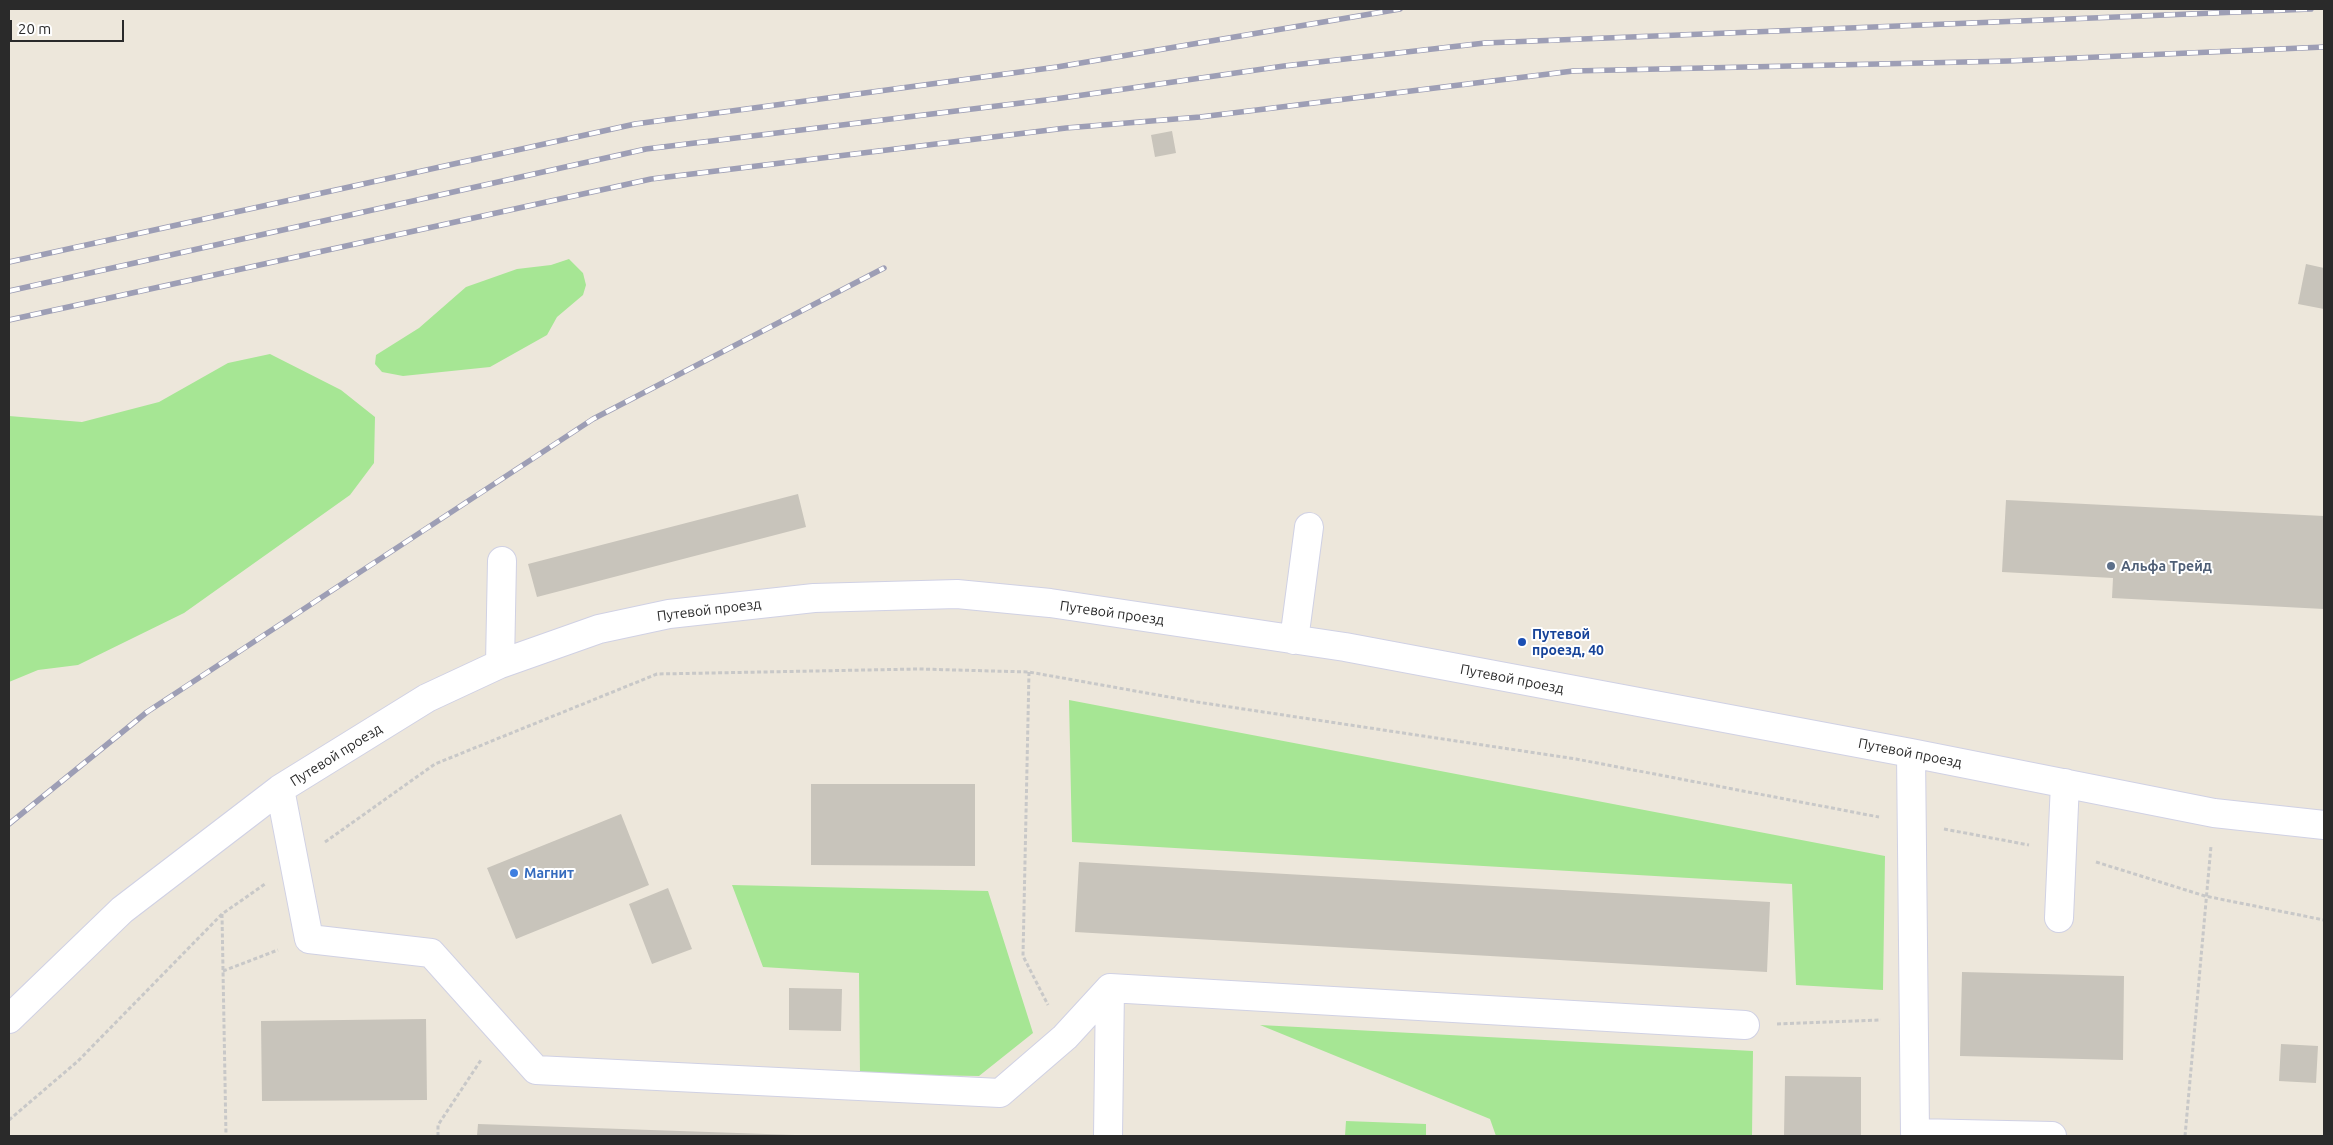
<!DOCTYPE html>
<meta charset="utf-8">
<style>
body{margin:0}
#map{position:relative;width:2333px;height:1145px;overflow:hidden;background:#ede7db;font-family:Ubuntu,sans-serif}
canvas{display:block}
.frame{position:absolute;inset:0;border:10px solid #2a2a2a;pointer-events:none}
.scale{position:absolute;left:10px;top:20px;width:114px;height:22px;box-sizing:border-box;border:2px solid #2a2a2a;border-top:0;padding-left:6px;font-size:15px;line-height:18px;white-space:nowrap;color:#2a2a2a;-webkit-text-stroke:4px #fff;paint-order:stroke}
</style>
<div id="map">
<canvas width="2333" height="1145"></canvas>
<div class="frame"></div>
<div class="scale">20 m</div>
</div>
<script>
const ctx = document.querySelector('canvas').getContext('2d');
ctx.lineJoin = 'round';
function fillPath(path, color) {
  ctx.fillStyle = color;
  ctx.fill(path, 'evenodd');
}
function stroke(path, color, width, dash) {
  ctx.strokeStyle = color;
  ctx.lineWidth = width;
  ctx.lineCap = dash ? 'butt' : 'round';
  ctx.setLineDash(dash || []);
  ctx.stroke(path);
}
function label(font, color, halo, rows, align = 'center') {
  ctx.font = font + ' Ubuntu,sans-serif';
  ctx.lineWidth = 4;
  ctx.setLineDash([]);
  ctx.textBaseline = 'middle';
  ctx.strokeStyle = halo;
  ctx.fillStyle = color;
  for (const [text, x, y, turn = 0] of rows) {
    ctx.save();
    ctx.translate(x, y);
    ctx.rotate((+turn || 0) * Math.PI / 180);
    ctx.textAlign = isNaN(turn) ? turn : align;
    if (halo) ctx.strokeText(text, 0, 0);
    ctx.fillText(text, 0, 0);
    ctx.restore();
  }
}
fillPath(new Path2D(`
 M569,259l14,14 3,12 -3,10 -26,22 -10,18 -57,32 -87,9 -21,-4 -7,-8 1,-9 43,-27 47,-41 51,-18 34,-4z
 M270,354l71,36 34,27 -1,46 -24,32 -166,118 -106,52 -40,5 -29,12v-266l73,6 77,-20 69,-39z
 M1069,700l816,156 -2,134 -87,-5 -4,-101 -720,-42z
 M732,885l256,6 45,142 -54,43 -119,-2 -1,-101 -96,-6z
 M1260,1025l493,26 -1,85h-256l-6,-17z
 M1346,1121l80,3v12h-81z`), '#a6e694');
fillPath(new Path2D(`
 M1172,131l4,22 -21,4 -4,-22z
 M2306,264l18,4v41l-26,-5z
 M798,494l8,33 -269,70 -9,-33z
 M2006,500l318,16v93l-212,-11 1,-20 -111,-6z
 M811,784h164v82l-164,-1z
 M621,814l28,71 -133,54 -29,-71z
 M1079,862l691,40 -3,70 -692,-40z
 M668,888l24,61 -40,15 -23,-60z
 M1962,972l162,4 -1,84 -163,-4z
 M789,988l53,1 -1,42 -52,-1z
 M426,1019l1,81 -165,1 -1,-80z
 M2281,1044l37,2 -2,37 -37,-2z
 M1785,1076l76,1v59h-77z
 M478,1124l317,11v1h-318z`), '#c8c4bb');
const minor = new Path2D(`
 M1294,640l15,-113
 M500,664l2,-103
 M1911,753l4,380 137,3
 M280,789l29,150 122,14 105,117 464,23 65,-56 45,-49 635,37
 M2059,918l6,-135
 M9,1019l113,-109 158,-121 147,-91 73,-34 99,-35 70,-15 145,-16 143,-4 93,9 295,44 566,106 303,60 110,12
 M1108,1136l2,-148`);
stroke(minor, '#d0d1e4', 30);
stroke(new Path2D(`
 M1029,672l-6,284 25,49
 M1944,829l85,16
 M325,842l110,-78 222,-90 262,-5 110,3 168,30 379,57 303,58
 M2096,862l109,34 119,24
 M222,914l4,222
 M223,971l55,-21
 M1777,1024l104,-4
 M9,1120l69,-59 144,-147 43,-30
 M438,1136v-11l43,-65
 M2185,1136l26,-290`), '#c8c8c8', 3, [4, 2.5]);
stroke(minor, '#fff', 28);
const rail = new Path2D(`
 M9,262l626,-138 422,-57 343,-58
 M9,291l637,-142 416,-51 222,-32 201,-23 826,-34
 M9,320l642,-141 415,-51 134,-11 373,-46 435,-10 316,-14
 M9,824l138,-112 446,-293 291,-151`);
stroke(rail, '#9d9eb5', 5.5);
stroke(rail, '#fff', 4, [11]);
for (const [x, y, r, color] of [
 [2111,566,5,"#5c6f8a"],
 [1522,642,5,"#1a4fb4"],
 [514,873,5,"#3f7fe0"]
]) {
  const dot = new Path2D();
  dot.arc(x, y, r, 0, 2 * Math.PI);
  ctx.fillStyle = color;
  ctx.fill(dot);
  stroke(dot, '#fff', 2);
}
label('bold 14px', '#4e5e75', '#fff', [
 ["Альфа Трейд",2121,566]
], 'left');
label('14px', '#2a2a2a', '#fff', [
 ["Путевой проезд",709,610,-7],
 ["Путевой проезд",1112,613,8],
 ["Путевой проезд",1512,679,11],
 ["Путевой проезд",1910,753,11],
 ["Путевой проезд",336,755,-32]
]);
label('bold 14px', '#164399', '#fff', [
 ["Путевой",1532,634],
 ["проезд, 40",1532,650]
], 'left');
label('bold 14px', '#366cbe', '#fff', [
 ["Магнит",524,873]
], 'left');
</script>
